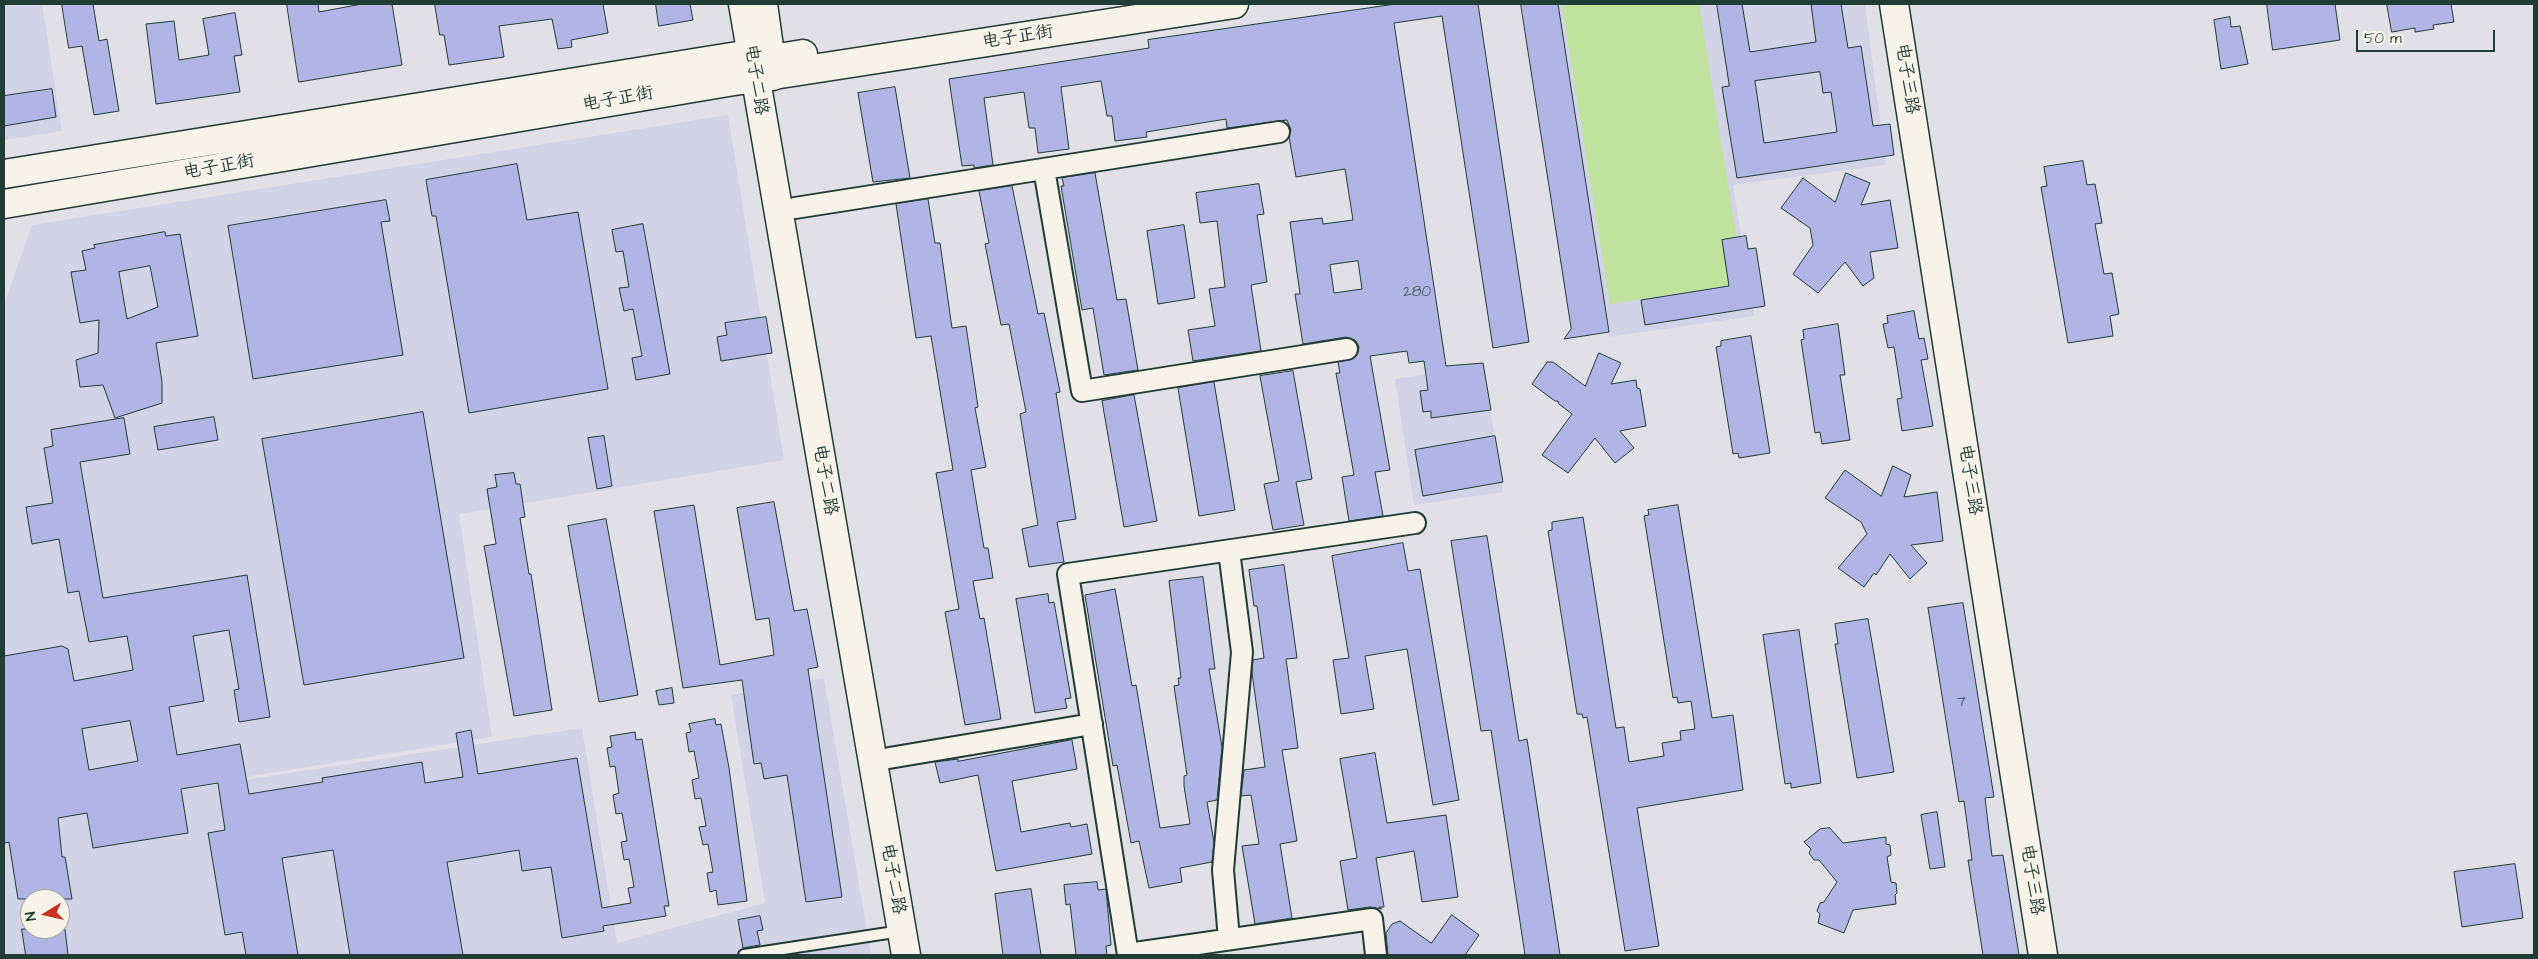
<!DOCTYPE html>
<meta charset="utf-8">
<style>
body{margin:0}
#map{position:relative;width:2538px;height:959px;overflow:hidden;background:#e2e0e7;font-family:"Architects Daughter",sans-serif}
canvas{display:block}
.frame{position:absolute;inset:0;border:5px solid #1f3d34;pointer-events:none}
.north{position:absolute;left:20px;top:889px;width:50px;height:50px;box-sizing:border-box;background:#f7f3e8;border:1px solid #a1aaa0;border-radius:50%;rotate:261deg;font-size:14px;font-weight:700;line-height:20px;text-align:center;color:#1f3d34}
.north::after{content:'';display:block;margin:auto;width:18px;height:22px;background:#c8321e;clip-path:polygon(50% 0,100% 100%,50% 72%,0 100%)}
.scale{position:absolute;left:2356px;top:30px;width:139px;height:22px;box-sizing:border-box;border:2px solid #1f3d34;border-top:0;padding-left:6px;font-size:15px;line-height:18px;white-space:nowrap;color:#1f3d34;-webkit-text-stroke:4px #f7f3e8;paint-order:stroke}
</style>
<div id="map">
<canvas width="2538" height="959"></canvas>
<div class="frame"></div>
<div class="north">N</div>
<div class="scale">50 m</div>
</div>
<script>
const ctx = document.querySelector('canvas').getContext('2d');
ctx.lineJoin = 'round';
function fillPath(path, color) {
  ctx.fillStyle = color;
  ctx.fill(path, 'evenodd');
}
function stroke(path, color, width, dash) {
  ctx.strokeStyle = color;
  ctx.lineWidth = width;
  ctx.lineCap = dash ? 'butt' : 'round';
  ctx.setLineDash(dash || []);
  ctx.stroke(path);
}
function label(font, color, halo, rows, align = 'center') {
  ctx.font = font + ' "Architects Daughter","LXGW WenKai TC",sans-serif';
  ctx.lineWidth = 5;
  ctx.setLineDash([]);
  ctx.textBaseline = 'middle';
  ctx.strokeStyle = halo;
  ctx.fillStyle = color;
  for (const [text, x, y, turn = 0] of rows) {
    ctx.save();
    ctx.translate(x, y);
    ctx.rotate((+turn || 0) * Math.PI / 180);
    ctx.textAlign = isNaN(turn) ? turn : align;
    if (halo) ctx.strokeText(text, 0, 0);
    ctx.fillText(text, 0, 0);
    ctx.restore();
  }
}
fillPath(new Path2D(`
 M4,4h38l20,127 -58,9z
 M1557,4h308l21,161 -153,20 21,131 -145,21z
 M728,115l56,345 -325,54 33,223 -488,79v-512l28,-79z
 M1484,365l19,127 -89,13 -19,-126z
 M824,678l47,277h-867v-138l578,-89 35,215 148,-40 -34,-208zM30,899h30v30h-30z`), '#d3d3e7');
fillPath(new Path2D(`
 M1575,4h124l45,279 -134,21 -48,-298z`), '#bfe29c');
const building = new Path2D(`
 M62,4h31l6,37 8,-2 12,72 -25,4 -12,-69 -13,2z
 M287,4h31l1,8 43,-8h30l10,61 -103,17z
 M435,4h168l5,29 -37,7 1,7 -14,2 -6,-30 -53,7 5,31 -55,8 -5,-30h-4z
 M656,4h34l3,16 -34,6z
 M1396,4h82l51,338 -36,6 -51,-332 -48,7 52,343 37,-3 8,47 -60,8v-7l-8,1 -3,-21 8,-1 -4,-29 -15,2 -2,-12 -37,5 20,114 -15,2 8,44 -34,5 -7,-44 12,-2 -18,-102h4l-2,-11 16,-4 4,-5 1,-6 -3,-6 -10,-4 -43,7 -8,-50h5l-10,-72 32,-4 1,6 30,-4 -8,-51 -49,8 -7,-40 2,-7 -4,-10 -60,8 -1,-9 -80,13 1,5 -32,4 -3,-25h-5l-6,-35 -40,6 8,62 -31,4 -3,-25h-6l-5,-36 -40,6 9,67 -19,3v-3l-12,1 -13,-87 200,-31 -1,-8zM1358,261l4,28 -28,4 -4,-28z
 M1521,4h37l51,328 -45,7 7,-10z
 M1717,4h25l8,48 66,-10 -5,-38h30l7,44 13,-2 12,80 17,-2 4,31 -157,23 -15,-91 7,-1zM1820,72l3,21 8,-1 6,40 -73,11 -9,-62z
 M2267,4h68l5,36 -67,10z
 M2387,4h64l3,18 -21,3 1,4 -19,3v-4l-23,4z
 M235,13l7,42 -8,1 6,36 -84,12 -10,-80 28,-3 5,39 30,-5 -6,-36z
 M2230,17l1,10 9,-1 8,38 -27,5 -7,-49z
 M895,87l15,91 -37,4 -15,-89z
 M52,89l4,28 -52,9v-30z
 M2083,161l4,24 8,-1 7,39 -7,1 9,50 8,-1 7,41 -9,2 3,20 -45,7 -27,-156 6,-1 -3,-19z
 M517,164l10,56 51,-8 30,177 -139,24 -33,-197h-4l-6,-36z
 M1095,173l22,127 9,-1 12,71 -34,5 -11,-67 -11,2 -21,-124h3l-2,-8z
 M1846,173l24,10 -9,22 29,-5 8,48 -28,4 4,26 -11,8 -18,-24 -27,31 -25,-19 20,-29 -3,-17 -29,-20 22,-30 32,24z
 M1259,184l5,30 -7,1 10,67 -16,3 10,66 -68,10 -5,-31 27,-4 -6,-37 16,-2 -8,-66 -17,2 -4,-30z
 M1012,186l26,128 6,-1 16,79 -4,1 20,126 -19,3 7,40 -35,5 -7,-38 16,-4 -18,-111 6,-2 -17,-88 -8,1 -16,-81 4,-1 -10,-52z
 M928,199l7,44h5l12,85 14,-2 12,81 -3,1 11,59 -15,3 13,78h4l5,30 -20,3 7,38 4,-1 17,101 -36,6 -20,-113 14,-3 -23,-136 17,-3 -22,-134 -15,2 -20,-134z
 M386,200l4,21 -9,1 22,133 -150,24 -25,-153z
 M643,224l27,150 -34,6 -4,-22 10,-2 -9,-47 -9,2 -5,-23 10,-1 -6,-36 -7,1 -4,-22z
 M1184,225l11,73 -37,6 -11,-73z
 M165,232l1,4 14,-2 18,102 -42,7 6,39v21l-47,15 -12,-33 -23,2 -4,-27 22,-7 1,-33 -19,3 -9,-51 15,-2 -4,-19 13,-3 -1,-3zM150,266l8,41 -31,12 -8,-47z
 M1746,236l2,13 8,-1 9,58 -120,19 -4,-25 88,-14 -7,-46z
 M1914,311l5,28 5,-1 4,21 -7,1 12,66 -31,5 -5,-32 5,-1 -8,-51 -6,1 -5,-24 5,-1 -1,-7z
 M766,317l6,36 -51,8 -4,-24 10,-2 -2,-12z
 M1838,324l7,51h-5l10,65 -28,4 -2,-12 -5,1 -14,-93 3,-1 -1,-9z
 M1751,336l19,117 -31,5 -1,-5 -5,1 -17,-107 5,-1v-5z
 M1599,353l22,10 -10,21 25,-4 1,8 3,1 6,37 -26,5 14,17 -19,15 -20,-25 -27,35 -26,-18 30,-41 -13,-10 -1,-3h-3l-23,-17 15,-22h6l32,24z
 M1293,371l19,108 -16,3 8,43 -31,5 -9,-46 15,-3 -19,-105z
 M1214,382l21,128 -36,6 -21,-128z
 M1134,395l23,126 -33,6 -22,-126z
 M423,412l41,246 -160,27 -42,-246z
 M214,417l4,23 -60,10 -4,-23z
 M124,418l6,36 -50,8 23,136 144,-23 23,142 -31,5 -5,-32 5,-1 -10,-59 -36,6 11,65 -35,6 8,48 63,-11 9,50 74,-12 -1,-4 100,-16 3,21 38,-6 -7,-44 15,-3 7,44 99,-16 25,150 29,-5 -3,-15 6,-1 -5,-28 -5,1 -3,-18 6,-1 -5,-28 -6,1 -3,-19 6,-2 -4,-27 -5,1 -3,-19 5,-1 -2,-11 25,-4 1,8 6,-1 27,167h-5l2,10 -63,10 1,5 -42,7 -11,-71 -29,4 -3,-21 -72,12 16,93h-113l-17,-105 -51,8 16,97h-52l-4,-23 -17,3 -17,-102 17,-3 -7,-47 -37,6 7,44 -95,15 -6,-35 -29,5 4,39h3l7,42h-54l-9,-57 -5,1v-187l58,-10 6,3 6,32 59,-11 -6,-34 -38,6 -10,-51 -11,2 -9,-54 -27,5 -6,-37 27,-4 -9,-55 9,-2 -2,-16zM130,721l8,40 -49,9 -7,-41z
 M604,436l8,50 -15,3 -9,-51z
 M1495,436l8,46 -80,14 -8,-46z
 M1893,466l18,9 -7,22 33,-5 6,49 -32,4 16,18 -17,16 -20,-25 -14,21 -2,-2 -10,14 -26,-19 29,-34 -6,-12 -36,-24 20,-28 36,26z
 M514,473l2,11h4l5,33 -5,1 9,56h2l21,136 -38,6 -30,-170 12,-2 -9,-55 10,-2 -2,-12z
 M774,502l20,109 13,-2 7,37 4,21 -10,2 34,228 -36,5 -19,-127 -23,4 -3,-16 -7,1 -12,-84 -59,8 -29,-177 40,-6 26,160 54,-10 -5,-37 -13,2 -19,-112z
 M1678,505l34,213 21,-3 10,75 -106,18 22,138 -34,5 -38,-234 -4,1 -1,-4h-5l-29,-183 4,-1v-8l31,-5 33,211 8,-1 5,35 35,-6 -2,-13 19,-3 -1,-9 15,-2 -4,-28 -13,2 -1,-6 -4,1 -29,-182 5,-1 -1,-5z
 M606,519l32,176 -39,7 -31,-176z
 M1487,536l32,205 8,-2 33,216h-35l-34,-225 -10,1 -30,-190z
 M1403,543l5,28 12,-2 39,231 -26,5 -26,-156 -42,7 9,53 -33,5 -8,-54 16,-2 -17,-102z
 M1284,565l13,93 -11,1 12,89 -16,2 15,91 -17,3 12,74 -37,6 -13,-78 17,-2 -8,-49 -10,1 3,-26 21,-3 -13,-94 1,-13 11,-2 -7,-52h-3l-5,-36z
 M1203,577l12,92h-6l13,78 -5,53 -10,2 7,40 -2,20 -32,6 2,14 -33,6 -10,-47 -8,2 -14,-78 -4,1 -28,-171 30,-6 17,97 4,-1 24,143 30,-4 -6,-38v-10l3,-1 -13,-89 5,-1 -1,-7h3l-12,-97z
 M1048,594l1,9 5,-1 17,96 -6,1 2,9 -32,5 -19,-114z
 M1963,603l31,194 -9,1 7,58 11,-1 16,100h-36l-15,-95h4l-8,-59 -5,1 -31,-194z
 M1868,619l26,153 -37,6 -22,-134h3l-3,-20z
 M1799,630l22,153 -30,5v-5l-6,1 -22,-149z
 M672,688l2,15 -15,2 -3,-14z
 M715,719l1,6 5,-1 8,44 18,133 -29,4 -2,-15 -6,2 -3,-19 6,-1 -5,-28 -5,1 -4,-18 7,-1 -5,-28 -6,1 -3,-19 7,-2 -5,-27 -5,1 -3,-19 5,-1 -2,-8z
 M1072,740l5,29 -65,12 9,51 49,-9 1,4 16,-3 5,30 -96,17 -18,-96 -38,8 -5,-21 23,-3v2z
 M1375,753l12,70 59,-8 12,82 -36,5 -8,-51 -38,7 8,49h-5l3,2 -12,-2 -22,3 -8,-49 17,-3 -17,-99z
 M1937,812l8,55 -15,2 -9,-54z
 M1830,828l13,15 43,-6v7l4,1 1,10 -4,2 4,25 5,1 1,10 -2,2 1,9 -43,6 -9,23 -26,-10 2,-9 -3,-3 3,-8 4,-1 13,-20 -18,-22h-5l-5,-7 2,-4 -7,-7 16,-13z
 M2515,864l8,54 -61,9 -8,-55z
 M1097,882l1,8 8,-1 5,56 -5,1 1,9h-31l-6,-51 -4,1 -2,-20z
 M1031,889l10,66h-38l-8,-61z
 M1452,915l27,20 -14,20h-77l-2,-22 6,-9 8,-3 31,22z
 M760,916l3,14 -6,1 3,14 -17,3 -5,-28z
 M22,929h43l3,26h-42z`);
fillPath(building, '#b1b5e6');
stroke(building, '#1f3d34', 1);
const lane = new Path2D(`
 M744,955l157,-24`);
const street = new Path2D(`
 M1044,169l38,222 265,-42
 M795,208l484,-76
 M889,758l203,-34
 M1229,939l-6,-69 19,-218 -13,-101
 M1128,954l244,-35 4,36
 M1128,955l-60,-381 347,-51`);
const secondary = new Path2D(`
 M743,4l163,951
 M763,4l10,72
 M1894,4l149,951
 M4,174l746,-120 22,5 31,-5
 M4,204l724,-122 506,-78`);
stroke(lane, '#1f3d34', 14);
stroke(street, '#1f3d34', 24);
stroke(secondary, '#1f3d34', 31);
stroke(lane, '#f7f3e8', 10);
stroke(street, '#f7f3e8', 20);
stroke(secondary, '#f7f3e8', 28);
label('15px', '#445b60', null, [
 ["280",1417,293],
 ["7",1961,703]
]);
label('18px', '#1f3d34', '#f7f3e8', [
 ["电子正街",1018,38,-9],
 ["电子三路",1906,79,81],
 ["电子二路",755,80,81],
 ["电子正街",618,100,-10],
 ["电子正街",219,168,-10],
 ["电子二路",824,480,80],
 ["电子三路",1969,480,81],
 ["电子二路",892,879,80],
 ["电子三路",2031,880,81]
]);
</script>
